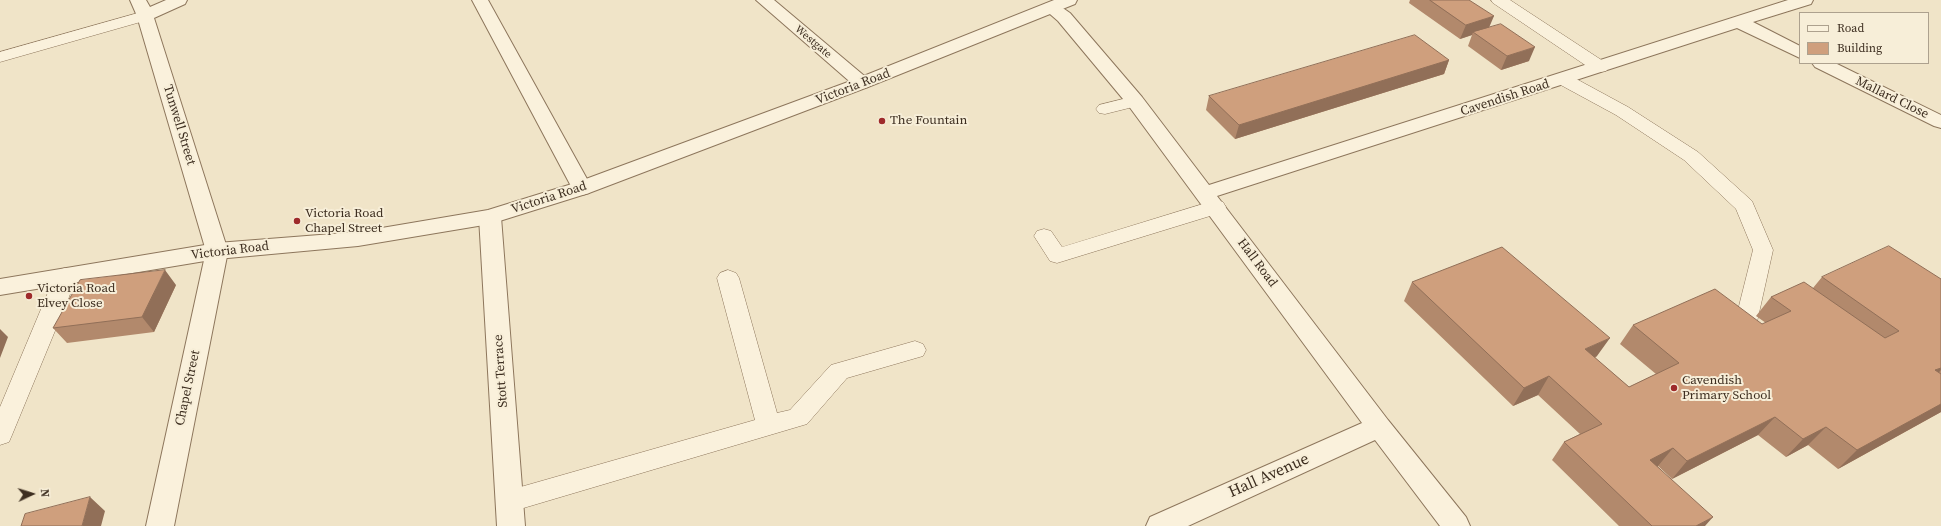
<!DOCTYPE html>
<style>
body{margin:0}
#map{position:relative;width:1941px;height:526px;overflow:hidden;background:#f0e4c8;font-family:"Source Serif 4",serif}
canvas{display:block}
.legend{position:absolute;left:1799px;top:12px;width:130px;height:52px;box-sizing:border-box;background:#f7eed8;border:1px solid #ada18e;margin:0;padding:5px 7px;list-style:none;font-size:12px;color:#3d2e20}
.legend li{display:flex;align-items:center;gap:8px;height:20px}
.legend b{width:20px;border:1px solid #ada18e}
.north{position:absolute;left:12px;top:474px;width:40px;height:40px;-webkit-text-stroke:3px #f7eed8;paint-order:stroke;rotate:86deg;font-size:11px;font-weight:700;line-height:16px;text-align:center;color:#3d2e20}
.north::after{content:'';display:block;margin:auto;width:14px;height:18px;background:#3d2e20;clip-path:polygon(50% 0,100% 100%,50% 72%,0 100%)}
</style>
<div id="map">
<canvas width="1941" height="526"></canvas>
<ul class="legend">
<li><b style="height:5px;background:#faf1dc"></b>Road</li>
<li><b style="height:11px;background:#cf9f7d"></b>Building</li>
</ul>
<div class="north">N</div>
</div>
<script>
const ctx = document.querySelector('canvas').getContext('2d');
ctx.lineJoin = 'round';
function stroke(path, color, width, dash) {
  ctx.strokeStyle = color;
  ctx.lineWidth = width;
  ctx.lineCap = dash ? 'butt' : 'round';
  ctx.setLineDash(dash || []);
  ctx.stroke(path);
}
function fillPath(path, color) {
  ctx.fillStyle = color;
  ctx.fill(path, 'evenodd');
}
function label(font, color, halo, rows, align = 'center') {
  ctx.font = font + ' "Source Serif 4",serif';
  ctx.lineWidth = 4;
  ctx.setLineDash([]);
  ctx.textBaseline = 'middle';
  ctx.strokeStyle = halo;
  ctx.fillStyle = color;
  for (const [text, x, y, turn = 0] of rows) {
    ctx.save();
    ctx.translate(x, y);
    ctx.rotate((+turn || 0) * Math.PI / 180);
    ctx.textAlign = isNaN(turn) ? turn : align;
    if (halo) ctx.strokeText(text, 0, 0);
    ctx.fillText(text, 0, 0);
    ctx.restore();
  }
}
const service = new Path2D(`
 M1491,0h19l96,63 3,4 -3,4 -6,1 -6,-1 -101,-68z
 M145,11l6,2 2,3 -2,3 -151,43v-10z
 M1563,74l6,1 59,32 70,45 54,49 21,49 -16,72 -3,6 -8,2 -8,-2 -3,-6 18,-72 -17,-41 -52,-49 -68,-45 -59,-32 -3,-4 3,-4z
 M1135,96l6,1 3,4 -3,4 -36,9 -6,-1 -3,-4 3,-4z
 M1216,200l7,2 3,5 -3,5 -166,51 -7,-2 -16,-25 3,-5 7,-2 7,2 11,16z
 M65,268l8,3 3,5 -7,21 -57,138 -3,7 -9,3v-38l57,-136z
 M728,270l8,3 3,5 38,135 13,-3 41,-45 84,-24 8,3 3,6 -3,6 -76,22 -40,46 -297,88 -9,-3 -4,-8 4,-8 9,-3 245,-70 -38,-142 3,-5z`);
const minor = new Path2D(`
 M130,0h16l4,7 16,-7h21l-2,4 -31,14 74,233 -54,275h-28l60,-275 -69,-235z
 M472,0h16l104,188 -3,5 -7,2 -7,-2 -3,-5z
 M756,0h18l94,79 3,4 -3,4 -6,1 -6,-1z
 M1788,0h25l-2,4 -58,18 47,24v12l-63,-30 -520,168 171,224 78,97 4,9h-30l-65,-86 -187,86h-42l4,-9 212,-94 -234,-318 -70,-84 -15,-13 2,-4c11,-2 17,4 25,9l72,84 67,88z
 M1812,63h23l106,52v13l-7,-2 -119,-59z
 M490,210l7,2 4,5 24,309h-28l-18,-309 4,-5z`);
const tertiary = new Path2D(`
 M1054,0h23l-2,4 -207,83 -279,106 -99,31 -132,22 -141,13 -217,36v-16l217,-36 141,-11 130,-22 87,-27 281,-104z`);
stroke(service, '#8d765c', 1);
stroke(minor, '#8d765c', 2);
stroke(tertiary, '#8d765c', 2);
fillPath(service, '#faf1dc');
fillPath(minor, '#faf1dc');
fillPath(tertiary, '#faf1dc');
fillPath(new Path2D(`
 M1410,0h59l20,27 40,34 -28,9 -33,-24 4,-11 -12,4 -51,-36z
 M1449,60l-5,14 -209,65 -29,-29 3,-14z
 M1822,277l119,2v133l-103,57 -30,-24 -22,12 -28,-22 -86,44 -14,-13v1l47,59h-86l-67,-66 12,-18 16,-8 -42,-39 -25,11 -109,-105 8,-19 185,74 -2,2 34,29 27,-13 -36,-30 13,-19 129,-1 4,-1 -10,-7 15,-19 42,-9z
 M176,285l-22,47 -87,11 -14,-15z`), '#b2896c');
fillPath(new Path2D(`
 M1494,16l-6,14 -15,2 -1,3 -12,4 6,-14z
 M1535,47l-6,14 -28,9 6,-14z
 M1449,60l-5,14 -209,65 4,-14z
 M165,270l11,15 -22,47 -12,-15z
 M0,329l8,8 -8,21z
 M1610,338l-13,18 -24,11 12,-18z
 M1941,368v2l-14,14 8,-14z
 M1549,376l-11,19 -25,11 11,-18z
 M1941,404v8l-103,57 19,-19z
 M1775,417l-17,18 -86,44 15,-18z
 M1826,427l-18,18 -22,12 17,-18z
 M1673,448l-15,18 -23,12 15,-18z
 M90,497l15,14 -4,15h-19z
 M1713,517l-8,9h-9z`), '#916f58');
const building = new Path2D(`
 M1430,0h39l25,16 -28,9z
 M1501,24l34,23 -28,9 -34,-24z
 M1415,35l34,25 -210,65 -30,-29z
 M1889,246l52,33v89l-6,2 6,4v30l-84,46 -31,-23 -23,12 -28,-22 -88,44 -14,-13 -23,12 63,57 -17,9h-44l-88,-84 38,-18 -53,-48 -25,12 -112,-106 90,-35 108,91 -25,11 44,38 50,-24 -46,-38 82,-36 47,35 29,-13 -20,-14 33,-15 81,56 14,-7 -77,-54z
 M165,270l-23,47 -89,11 27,-48z
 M90,497l-8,29h-61l4,-12z`);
fillPath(building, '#cf9f7d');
stroke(building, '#916f58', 1);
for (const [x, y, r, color] of [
 [882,121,4,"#9e2a2b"],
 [297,221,4,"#9e2a2b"],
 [29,296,4,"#9e2a2b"],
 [1674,388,4,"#9e2a2b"]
]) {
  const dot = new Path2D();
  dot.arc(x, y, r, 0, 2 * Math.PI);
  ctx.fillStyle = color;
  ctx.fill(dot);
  stroke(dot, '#f7eed8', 1.5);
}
label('11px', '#3d2e20', '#f7eed8', [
 ["Westgate",813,42,40]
]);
label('13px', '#3d2e20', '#f7eed8', [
 ["Victoria Road",853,87,-21],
 ["Cavendish Road",1505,98,-18],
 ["Mallard Close",1892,98,26],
 ["Tunwell Street",179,125,73],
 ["Victoria Road",549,198,-18],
 ["Victoria Road",230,251,-7],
 ["Hall Road",1257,263,53],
 ["Stott Terrace",501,371,-94],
 ["Chapel Street",188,388,-78]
]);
label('13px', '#3d2e20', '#f7eed8', [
 ["The Fountain",890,121],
 ["Victoria Road",305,214],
 ["Chapel Street",305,229],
 ["Victoria Road",37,289],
 ["Elvey Close",37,304],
 ["Cavendish",1682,381],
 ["Primary School",1682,396]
], 'left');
label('16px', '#3d2e20', '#f7eed8', [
 ["Hall Avenue",1269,476,-24]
]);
</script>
